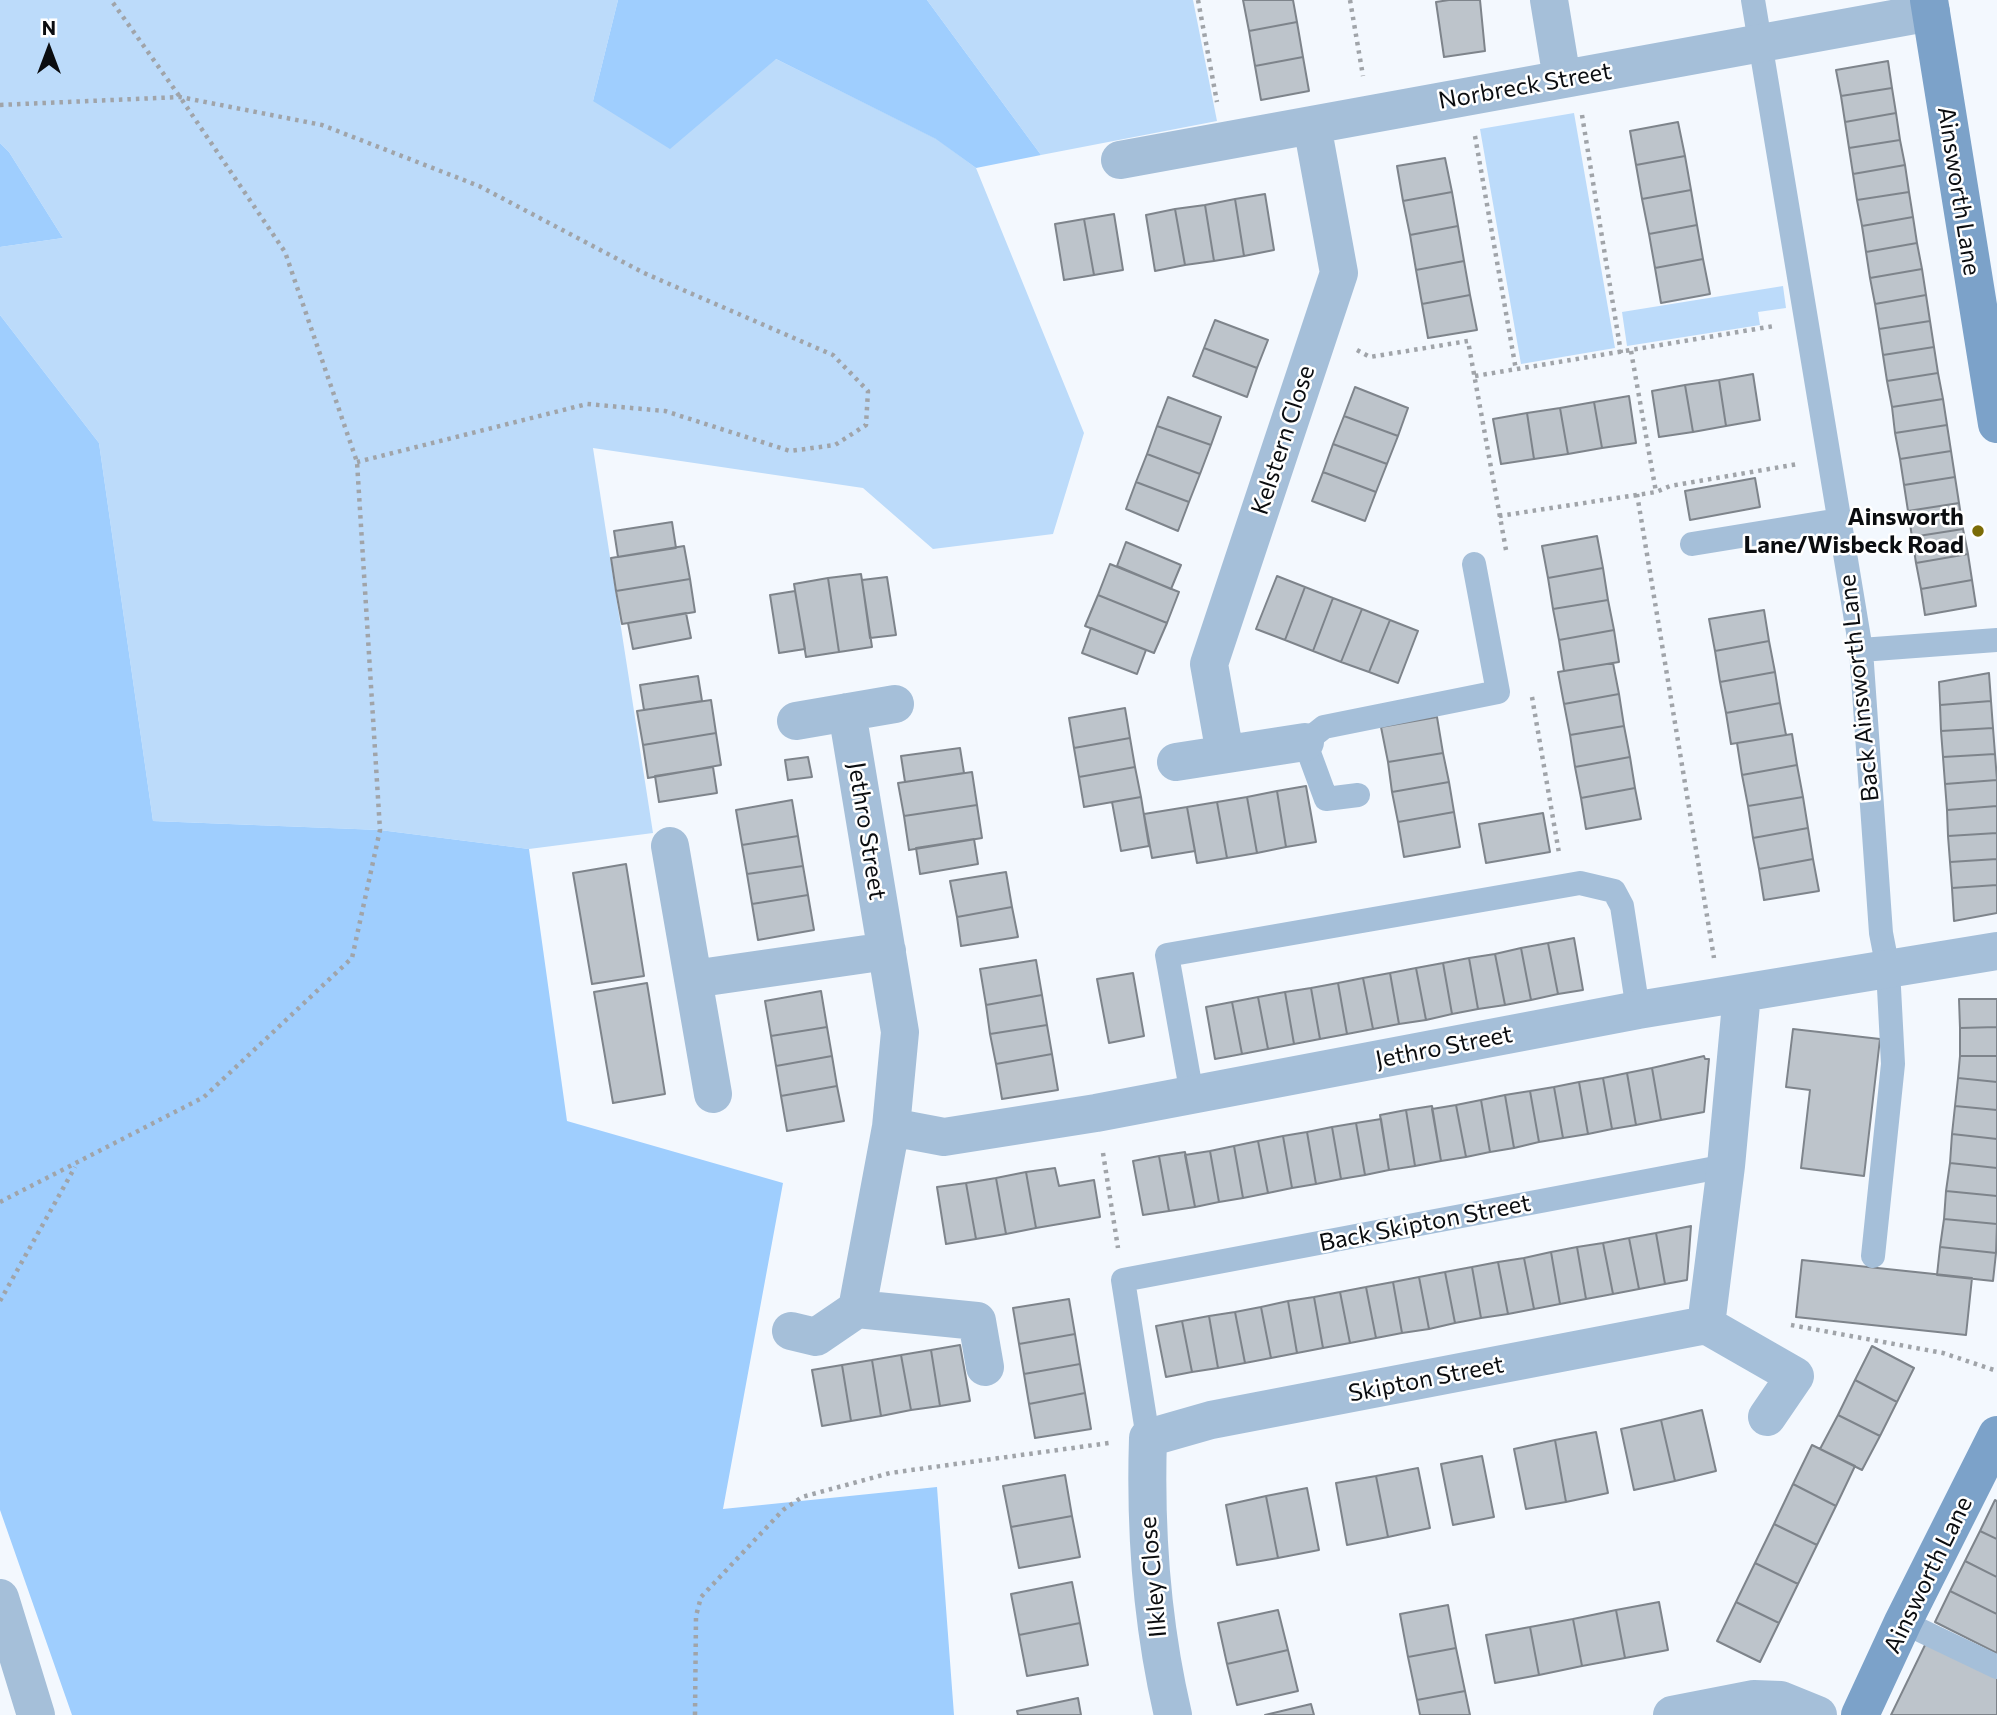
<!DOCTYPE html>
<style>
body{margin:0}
#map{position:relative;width:1997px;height:1715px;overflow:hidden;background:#f3f8fe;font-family:Commissioner,sans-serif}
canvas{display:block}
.north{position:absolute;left:14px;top:14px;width:70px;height:70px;-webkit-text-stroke:5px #fff;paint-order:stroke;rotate:0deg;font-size:19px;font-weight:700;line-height:28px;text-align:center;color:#0b0d10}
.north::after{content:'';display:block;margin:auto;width:24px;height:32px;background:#0b0d10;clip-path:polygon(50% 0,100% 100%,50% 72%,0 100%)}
</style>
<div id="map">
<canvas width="1997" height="1715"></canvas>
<div class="north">N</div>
</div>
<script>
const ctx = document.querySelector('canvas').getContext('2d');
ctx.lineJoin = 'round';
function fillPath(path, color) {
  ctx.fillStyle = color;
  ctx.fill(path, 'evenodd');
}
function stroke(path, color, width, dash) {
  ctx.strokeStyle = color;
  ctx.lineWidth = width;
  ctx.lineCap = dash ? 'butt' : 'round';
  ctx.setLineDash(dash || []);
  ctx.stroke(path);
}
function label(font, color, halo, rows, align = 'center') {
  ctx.font = font + ' Commissioner,sans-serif';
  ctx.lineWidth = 5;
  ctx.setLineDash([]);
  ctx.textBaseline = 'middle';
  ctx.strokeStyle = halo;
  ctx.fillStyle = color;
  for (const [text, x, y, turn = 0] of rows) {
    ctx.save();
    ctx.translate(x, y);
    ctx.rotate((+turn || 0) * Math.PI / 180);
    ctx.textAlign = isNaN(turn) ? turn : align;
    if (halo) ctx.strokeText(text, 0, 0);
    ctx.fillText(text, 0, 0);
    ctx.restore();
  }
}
fillPath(new Path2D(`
 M0,0h618l-25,101 183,-42 161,80 39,29 108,265 -31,101 -120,15 -70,-61 -270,-40 60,385 -124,16 -149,-19 -227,-9 -54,-378 -99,-128v-68l63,-9 -54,-86 -9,-9z
 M927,0h266l24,121 -176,34z
 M1574,113l41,235 -94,16 -41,-235z
 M1783,286l3,22 -28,4 2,13 -133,21 -5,-34z`), '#bcdbfa');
fillPath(new Path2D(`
 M618,0h309l114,155 -65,13 -40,-29 -160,-80 -106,90 -77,-48z
 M0,143l9,9 54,86 -63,9z
 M0,315l99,128 54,378 227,9 149,19 38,272 216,62 -60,326 214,-22 17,228h-882l-72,-205z`), '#9fcefe');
const building = new Path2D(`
 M1243,0h50l4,22 -48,9z
 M1449,0h31l5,51 -41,6 -8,-55z
 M1297,22l6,35 -48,9 -6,-35z
 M1303,57l6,34 -48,9 -6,-34z
 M1888,61l4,27 -51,8 -5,-26z
 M1892,88l4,25 -51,9 -4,-26z
 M1896,113l4,27 -51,8 -4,-26z
 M1678,122l7,34 -49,9 -6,-34z
 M1900,140l5,25 -52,9 -4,-26z
 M1685,156l6,34 -49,9 -6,-34z
 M1445,158l7,34 -49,9 -6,-35z
 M1905,165l4,27 -52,8 -4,-26z
 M1691,190l6,35 -48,9 -7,-35z
 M1452,192l6,34 -48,9 -7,-34z
 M1909,192l4,25 -51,9 -5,-26z
 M1265,194l9,56 -30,6 -9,-57z
 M1235,199l9,57 -30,5 -9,-56z
 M1205,205l9,56 -29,4 -10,-56z
 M1175,209l10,56 -30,6 -9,-56z
 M1114,214l9,56 -29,5 -10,-56z
 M1913,217l4,26 -51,9 -4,-26z
 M1084,219l10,56 -30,5 -9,-56z
 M1697,225l6,34 -48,9 -6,-34z
 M1458,226l6,35 -48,9 -6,-35z
 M1917,243l5,26 -52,9 -4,-26z
 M1703,259l7,35 -49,9 -6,-35z
 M1464,261l6,34 -48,9 -6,-34z
 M1922,269l4,26 -51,9 -5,-26z
 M1470,295l7,35 -49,8 -6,-34z
 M1926,295l4,26 -51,8 -4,-25z
 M1215,320l53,20 -11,28 -53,-20z
 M1930,321l4,26 -51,8 -4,-26z
 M1934,347l4,26 -51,8 -4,-26z
 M1204,348l53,20 -10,29 -54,-21z
 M1938,373l5,26 -51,8 -5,-26z
 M1753,374l7,46 -34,6 -7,-46z
 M1719,380l7,46 -33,6 -8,-47z
 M1685,385l8,47 -34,5 -7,-46z
 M1355,387l53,21 -10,28 -54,-20z
 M1629,396l7,47 -34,5 -8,-46z
 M1168,397l53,20 -10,28 -54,-19z
 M1943,399l4,26 -52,8 -3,-26z
 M1594,402l8,46 -34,6 -8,-46z
 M1560,408l8,46 -34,5 -7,-46z
 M1527,413l7,46 -33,5 -8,-45z
 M1344,416l54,20 -11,28 -54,-20z
 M1947,425l4,26 -51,8 -5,-26z
 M1157,426l54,19 -11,29 -53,-20z
 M1333,444l54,20 -11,28 -53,-20z
 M1951,451l4,26 -51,8 -4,-26z
 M1147,454l53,20 -11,28 -53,-20z
 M1323,472l53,20 -11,29 -53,-20z
 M1955,477l4,26 -51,8 -4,-26z
 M1755,478l5,29 -70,13 -5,-29z
 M1136,482l53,20 -11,29 -52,-22z
 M1959,503l4,26 -51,8 -4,-26z
 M672,522l4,26 -58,9 -4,-26z
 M1963,529l5,25 -52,9 -4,-26z
 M1597,536l6,32 -55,10 -6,-32z
 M1126,542l55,23 -10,24 -54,-23z
 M684,546l6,33 -74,12 -5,-33z
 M1968,554l4,26 -51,9 -5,-26z
 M1110,564l69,28 -12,31 -69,-28z
 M1603,568l5,32 -55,9 -5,-31z
 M861,574l11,73 -33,5 -11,-74z
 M1277,576l28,11 -20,53 -29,-11z
 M887,577l9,58 -26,3 -8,-58z
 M828,578l11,74 -33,5 -12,-73z
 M690,579l5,33 -73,12 -6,-33z
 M1972,580l4,26 -51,9 -4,-26z
 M1305,587l28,11 -20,53 -28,-11z
 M795,591l10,58 -26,4 -9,-58z
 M1098,595l69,28 -13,30 -69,-27z
 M1333,598l29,11 -21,53 -28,-11z
 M1608,600l6,30 -55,10 -6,-31z
 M1362,609l28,11 -21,52 -28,-10z
 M1764,610l5,31 -54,10 -6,-32z
 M686,613l5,25 -58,11 -5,-26z
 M1390,620l28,11 -20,52 -29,-11z
 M1091,628l55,22 -9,24 -55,-21z
 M1614,630l5,32 -55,9 -5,-31z
 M1769,641l6,31 -55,10 -5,-31z
 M1613,663l6,31 -55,10 -6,-32z
 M1775,672l5,31 -54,10 -6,-31z
 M1989,673l2,28 -51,4 -1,-23z
 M698,676l4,25 -58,9 -4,-25z
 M1619,694l5,32 -54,9 -6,-31z
 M711,700l5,33 -73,12 -6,-34z
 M1991,701l2,27 -52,3 -1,-26z
 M1780,703l6,32 -55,9 -5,-31z
 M1125,708l5,30 -56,10 -5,-30z
 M1437,717l6,36 -55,9 -7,-35z
 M1624,726l6,31 -55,10 -5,-32z
 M1993,728l2,26 -52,3 -2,-26z
 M716,733l5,32 -73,13 -5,-33z
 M1792,734l5,31 -55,10 -5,-32z
 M1130,738l5,29 -56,10 -5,-29z
 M960,748l4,25 -59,9 -4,-26z
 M1443,753l6,29 -57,10 -4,-30z
 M1995,754l2,26 -52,4 -2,-27z
 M808,757l4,20 -24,3 -3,-20z
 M1630,757l5,31 -54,10 -6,-31z
 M1797,765l6,32 -55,9 -6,-31z
 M713,767l4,26 -58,9 -4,-26z
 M1135,767l6,30 -57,10 -5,-30z
 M972,772l5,33 -73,11 -6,-33z
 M1997,780v26l-50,4 -2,-26z
 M1449,782l5,30 -56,10 -6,-30z
 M1306,786l10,56 -30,5 -9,-56z
 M1635,788l6,31 -55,10 -5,-31z
 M1277,791l9,56 -29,6 -10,-56z
 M1141,797l8,49 -28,5 -9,-49z
 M1247,797l10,56 -30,5 -10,-56z
 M1803,797l5,31 -55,10 -5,-32z
 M792,800l6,36 -56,9 -6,-35z
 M1217,802l10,56 -30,5 -10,-56z
 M977,805l5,33 -73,12 -5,-34z
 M1997,806v27l-49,3 -1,-26z
 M1187,807l8,44 -43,7 -8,-44z
 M1454,812l6,35 -56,10 -6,-35z
 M1543,813l7,39 -64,11 -7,-39z
 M1808,828l5,31 -54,10 -6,-31z
 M1997,833v26l-47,3 -2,-26z
 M798,836l5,30 -56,8 -5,-29z
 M974,839l4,25 -58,10 -4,-26z
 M1813,859l6,32 -55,9 -5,-31z
 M1997,859v26l-45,3 -2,-26z
 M626,864l18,112 -52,8 -19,-111z
 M803,866l5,29 -56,9 -5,-30z
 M1006,872l6,35 -55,10 -7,-36z
 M1997,885v28l-43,8 -2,-33z
 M808,895l6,35 -56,10 -6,-36z
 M1012,907l6,30 -57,9 -4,-29z
 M1574,938l9,52 -25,4 -10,-51z
 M1548,943l10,51 -27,6 -10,-52z
 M1521,948l10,52 -26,5 -10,-51z
 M1495,954l10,51 -27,4 -9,-51z
 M1469,958l9,51 -26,5 -9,-51z
 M1036,960l6,35 -56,10 -6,-36z
 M1443,963l9,51 -26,6 -10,-52z
 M1416,968l10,52 -27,4 -9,-51z
 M1133,973l11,63 -35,7 -12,-64z
 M1390,973l9,51 -26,5 -10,-51z
 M1363,978l10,51 -26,5 -9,-51z
 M647,983l18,111 -52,9 -19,-111z
 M1338,983l9,51 -27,5 -9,-51z
 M1311,988l9,51 -26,5 -9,-52z
 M821,991l6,36 -56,9 -6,-35z
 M1285,992l9,52 -26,5 -10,-52z
 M1042,995l5,30 -57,9 -4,-29z
 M1258,997l10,52 -26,5 -10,-52z
 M1959,999h38v28l-37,1z
 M1232,1002l10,52 -27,5 -9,-52z
 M1047,1025l5,29 -56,10 -6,-30z
 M827,1027l5,29 -56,10 -5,-30z
 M1997,1027v29h-37v-28z
 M1793,1029l87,10 -16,137 -63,-8 9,-78 -24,-3z
 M1052,1054l6,36 -56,9 -6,-35z
 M832,1056l5,30 -56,10 -5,-30z
 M1704,1056l1,3h4l-5,53 -43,8 -9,-52z
 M1960,1056h37v26l-39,-4z
 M1652,1068l9,52 -25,5 -9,-52z
 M1627,1073l9,52 -24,4 -9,-51z
 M1603,1078l9,51 -24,5 -9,-52z
 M1958,1078l39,4v28l-42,-4z
 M1579,1082l9,52 -25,4 -9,-51z
 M837,1086l7,35 -57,10 -6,-35z
 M1554,1087l9,51 -24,4 -9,-51z
 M1530,1091l9,51 -25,6 -9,-53z
 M1505,1095l9,53 -24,4 -9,-52z
 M1481,1100l9,52 -24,5 -10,-52z
 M1456,1105l10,52 -25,4 -9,-52z
 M1432,1106l9,55 -26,5 -9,-56z
 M1955,1106l42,4v29l-45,-5z
 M1406,1110l9,56 -26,4 -9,-55z
 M1381,1119l8,51 -24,5 -9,-52z
 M1356,1123l9,52 -24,4 -9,-52z
 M1332,1127l9,52 -25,5 -9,-52z
 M1307,1132l9,52 -24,4 -9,-52z
 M1952,1134l45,5v29l-47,-5z
 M1283,1136l9,52 -24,5 -10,-52z
 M1258,1141l10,52 -25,5 -9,-52z
 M1234,1146l9,52 -24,4 -9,-51z
 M1210,1151l9,51 -24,5 -10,-52z
 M1185,1152l10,55 -26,4 -10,-55z
 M1159,1156l10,55 -26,4 -10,-54z
 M1950,1163l47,5v28l-51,-5z
 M1055,1168l4,18 35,-6 6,37 -64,11 -10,-56z
 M1026,1172l10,56 -30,6 -10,-56z
 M996,1178l10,56 -30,5 -10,-56z
 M966,1183l10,56 -30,5 -9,-57z
 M1946,1191l51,5v28l-53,-5z
 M1944,1219l53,5 -1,29 -56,-6z
 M1691,1226l-4,54 -22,4 -9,-51z
 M1656,1233l9,51 -26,5 -10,-51z
 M1629,1238l10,51 -26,5 -10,-51z
 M1603,1243l10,51 -27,5 -9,-52z
 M1577,1247l9,52 -26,5 -9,-52z
 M1940,1247l56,6 -3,28 -56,-6z
 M1551,1252l9,52 -26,5 -10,-51z
 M1524,1258l10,51 -26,5 -10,-52z
 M1802,1260l170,18 -6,57 -170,-18z
 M1498,1262l10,52 -27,4 -9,-51z
 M1472,1267l9,51 -26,5 -10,-51z
 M1445,1272l10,51 -26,6 -10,-52z
 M1419,1277l10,52 -27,4 -9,-51z
 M1393,1282l9,51 -26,5 -10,-51z
 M1366,1287l10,51 -26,5 -10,-51z
 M1340,1292l10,51 -27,5 -9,-51z
 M1314,1297l9,51 -26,5 -9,-52z
 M1069,1299l6,35 -56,10 -6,-36z
 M1288,1301l9,52 -26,5 -10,-51z
 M1261,1307l10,51 -26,5 -10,-51z
 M1235,1312l10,51 -27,5 -9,-52z
 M1209,1316l9,52 -26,4 -10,-51z
 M1182,1321l10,51 -26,5 -10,-51z
 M1075,1334l5,30 -56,10 -5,-30z
 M960,1345l10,56 -30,5 -9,-56z
 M1872,1346l42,22 -17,34 -42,-22z
 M931,1350l9,56 -29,4 -10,-55z
 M901,1355l10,55 -30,6 -9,-56z
 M872,1360l9,56 -30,5 -9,-56z
 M1080,1364l5,29 -56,11 -5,-30z
 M842,1365l9,56 -29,5 -10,-56z
 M1855,1380l42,22 -17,34 -42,-21z
 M1085,1393l6,36 -56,9 -6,-34z
 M1702,1410l14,61 -41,10 -14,-61z
 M1838,1415l42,21 -18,34 -42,-21z
 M1661,1420l14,61 -41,9 -13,-61z
 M1596,1432l12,61 -42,9 -11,-62z
 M1555,1440l11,62 -40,7 -12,-60z
 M1812,1445l43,21 -19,40 -43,-22z
 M1482,1456l12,61 -41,8 -12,-61z
 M1418,1468l12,60 -42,9 -12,-61z
 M1065,1475l7,41 -61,11 -8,-41z
 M1376,1476l12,61 -41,8 -11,-62z
 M1793,1484l43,22 -19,39 -43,-21z
 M1307,1488l12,62 -41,8 -12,-62z
 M1266,1496l12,62 -41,7 -11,-60z
 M1995,1500l2,1v38l-17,-8z
 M1072,1516l8,41 -61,11 -8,-41z
 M1774,1524l43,21 -19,39 -43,-21z
 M1980,1531l17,8v38l-32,-16z
 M1965,1561l32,16v37l-47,-23z
 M1755,1563l43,21 -19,39 -43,-21z
 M1072,1582l8,41 -61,12 -8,-41z
 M1950,1591l47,23v39l-62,-31z
 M1659,1602l9,48 -43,8 -9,-48z
 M1736,1602l43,21 -19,39 -43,-21z
 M1448,1605l8,43 -48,9 -8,-43z
 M1278,1610l10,40 -61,14 -9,-41z
 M1616,1610l9,48 -43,8 -9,-47z
 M1573,1619l9,47 -43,9 -9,-48z
 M1080,1623l8,42 -61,11 -8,-41z
 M1530,1627l9,48 -44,8 -9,-48z
 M1927,1641l70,36v38h-106z
 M1456,1648l9,43 -48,9 -9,-43z
 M1288,1650l10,41 -61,14 -10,-41z
 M1465,1691l5,24h-50l-3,-15z
 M1078,1698l3,17h-63l-1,-4z
 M1311,1704l3,11h-49z`);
fillPath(building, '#bdc4cb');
stroke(building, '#7e848b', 2);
stroke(new Path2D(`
 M1198,0l19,102
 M1350,0l13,76
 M0,105l180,-8 142,28 157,61 165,87 189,82 35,36 -2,34 -31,20 -45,6 -125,-40 -78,-7 -230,58
 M1582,115l39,238
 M1475,136l41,234
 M1357,350l13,7 98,-16 38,209
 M1631,351l25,141
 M1475,376l299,-50
 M1637,494l77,464
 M1499,516l157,-24 14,-6 128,-22
 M1532,697l27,156
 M1103,1153l15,95
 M0,1202l204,-105 148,-139 28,-128 -23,-368 -72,-210 -105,-155 -69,-97
 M0,1301l75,-134
 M1791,1325l152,28 54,18
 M695,1715l1,-99 5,-19 82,-87 19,-13 88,-24 219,-30`), '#a0a4a9', 4.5, [3.5, 5]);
stroke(new Path2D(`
 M1753,0l108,650 20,283 7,36 5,95 -20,192
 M1692,544l147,-24
 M1861,650l136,-10
 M1358,795l-32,4 -21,-57 19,-15 174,-35 -24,-128
 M1192,1095l-25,-140 413,-72 34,8 8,15 16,104
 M1148,1438l-25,-158 603,-114
 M1903,1622l94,45`), '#a5bfd9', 24);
stroke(new Path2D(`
 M1549,0l13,79
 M1120,160l811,-148
 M847,712l53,320 -9,95 -34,182 120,12 8,46
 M796,721l99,-17
 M1225,754l-16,-90 130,-391 -27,-148
 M1176,762l129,-20
 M670,846l43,248
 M693,979l194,-28
 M891,1127l53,10 152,-24 542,-103 359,-59
 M1706,1325l20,-159 16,-173
 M1706,1325l89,51 -28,41
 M791,1331l25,6 41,-28
 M0,1598l36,117
 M1173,1715c-21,-90 -28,-185 -25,-277l63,-18 495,-95
 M1672,1715l82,-16 27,1 37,15`), '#a5bfd9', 38);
stroke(new Path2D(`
 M1929,0l68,424
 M1860,1715l43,-93 94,-187`), '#7ca2c9', 38);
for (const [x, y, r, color] of [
 [1978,531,7,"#7b6c07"]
]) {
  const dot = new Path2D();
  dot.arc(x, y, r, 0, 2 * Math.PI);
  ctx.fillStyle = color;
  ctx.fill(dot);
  stroke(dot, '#fff', 2.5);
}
label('24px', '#0b0d10', '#fff', [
 ["Norbreck Street",1525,86,-10],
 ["Ainsworth Lane",1959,191,81],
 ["Kelstern Close",1283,440,-72],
 ["Back Ainsworth Lane",1859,688,-96],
 ["Jethro Street",867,831,81],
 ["Jethro Street",1444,1047,-11],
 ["Back Skipton Street",1425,1223,-11],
 ["Skipton Street",1426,1379,-11],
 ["Ainsworth Lane",1928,1575,-64],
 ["Ilkley Close",1153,1577,-95]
]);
label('bold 24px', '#0b0d10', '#fff', [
 ["Ainsworth",1964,517],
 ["Lane/Wisbeck Road",1964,545]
], 'right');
</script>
